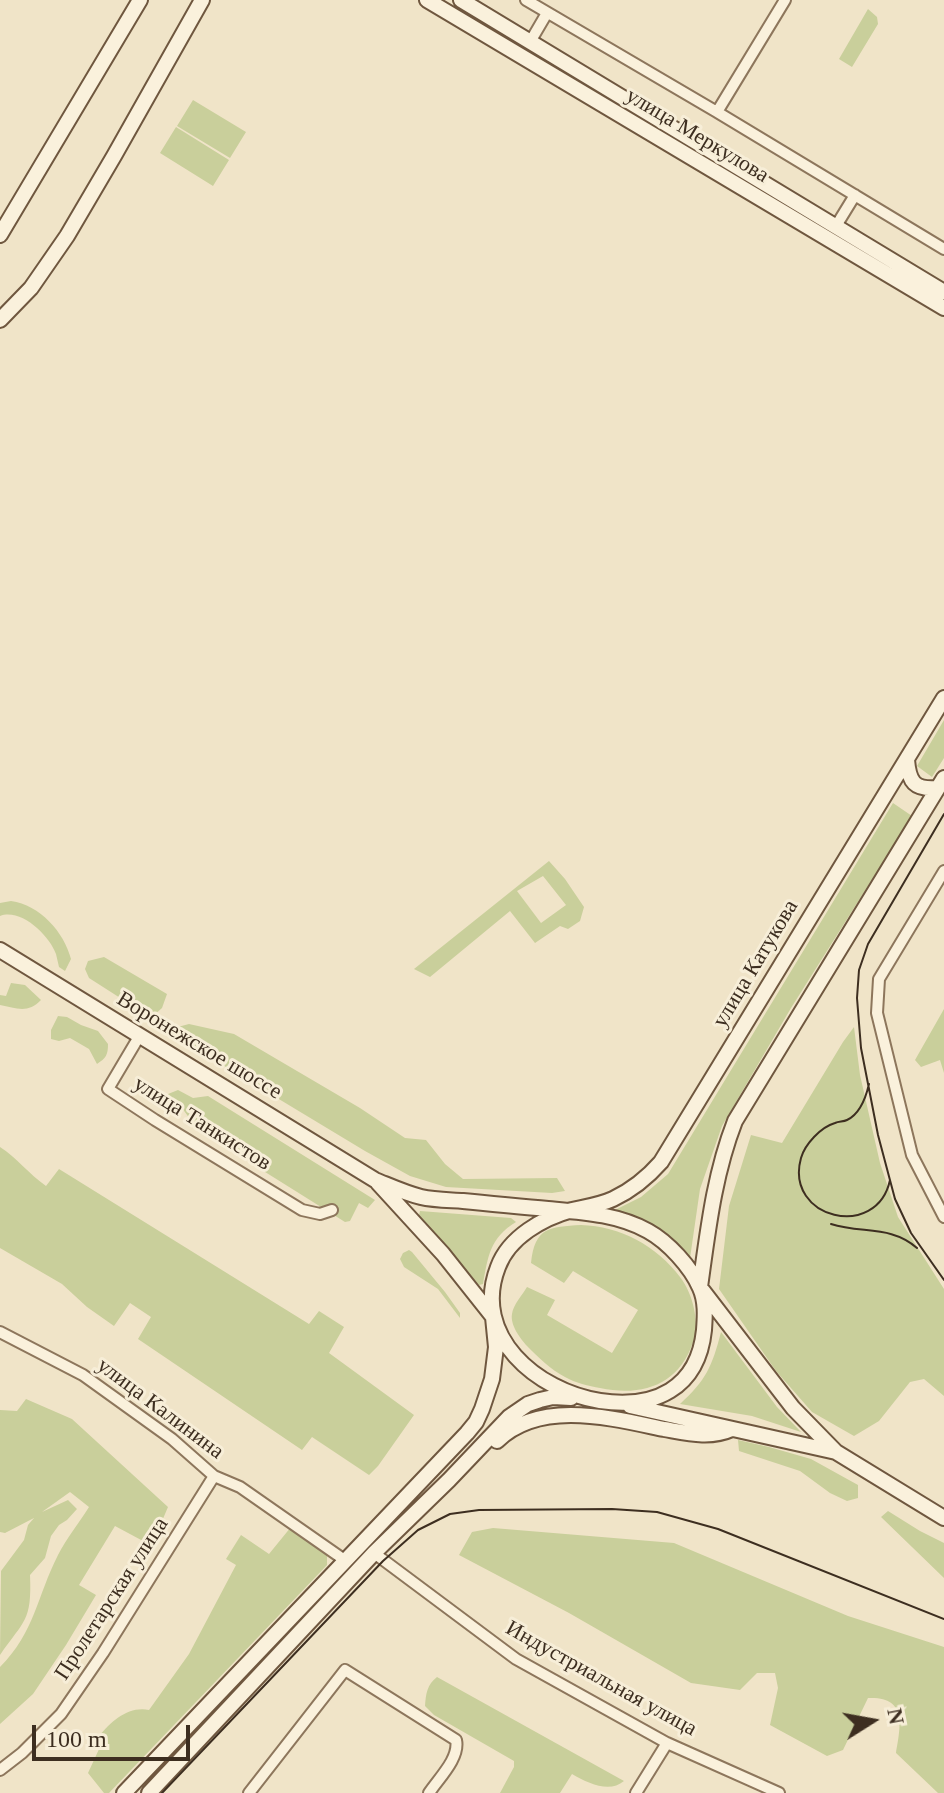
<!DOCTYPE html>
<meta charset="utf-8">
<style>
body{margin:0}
#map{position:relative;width:944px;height:1793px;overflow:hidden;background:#f0e4c8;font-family:"Times New Roman",serif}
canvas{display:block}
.north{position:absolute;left:832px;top:1681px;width:80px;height:80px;-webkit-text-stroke:6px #f7eed8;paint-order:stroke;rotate:79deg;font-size:22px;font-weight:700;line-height:32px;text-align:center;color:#3d2e20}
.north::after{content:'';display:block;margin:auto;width:28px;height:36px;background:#3d2e20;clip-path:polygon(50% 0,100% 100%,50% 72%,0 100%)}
.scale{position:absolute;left:32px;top:1725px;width:158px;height:36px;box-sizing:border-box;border:4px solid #3d2e20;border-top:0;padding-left:10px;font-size:24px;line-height:28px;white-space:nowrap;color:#3d2e20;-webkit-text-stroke:6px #f7eed8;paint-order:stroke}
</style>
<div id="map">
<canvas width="944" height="1793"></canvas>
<div class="north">N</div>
<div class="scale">100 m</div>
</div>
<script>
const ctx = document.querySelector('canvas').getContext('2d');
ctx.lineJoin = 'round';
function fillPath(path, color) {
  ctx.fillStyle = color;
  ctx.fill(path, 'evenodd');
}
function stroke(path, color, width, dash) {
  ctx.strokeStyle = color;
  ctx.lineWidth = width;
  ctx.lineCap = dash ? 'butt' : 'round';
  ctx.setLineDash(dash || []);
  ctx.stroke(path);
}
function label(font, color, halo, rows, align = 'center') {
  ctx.font = font + ' "Times New Roman",serif';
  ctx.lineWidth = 6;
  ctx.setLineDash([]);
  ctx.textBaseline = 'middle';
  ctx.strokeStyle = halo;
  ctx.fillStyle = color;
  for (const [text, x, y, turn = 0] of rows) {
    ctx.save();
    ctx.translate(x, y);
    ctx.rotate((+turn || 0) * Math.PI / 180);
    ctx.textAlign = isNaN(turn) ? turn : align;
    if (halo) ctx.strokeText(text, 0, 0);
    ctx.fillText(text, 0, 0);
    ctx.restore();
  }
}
fillPath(new Path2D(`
 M868,9l9,8 1,7 -26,43 -13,-8z
 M193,100l53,32 -16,26 -53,-32z
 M176,127l53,33 -16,26 -53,-33z
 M944,720v38l-12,19 -15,-11z
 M893,803l19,13 -121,192 -69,118 -22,63 -11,76 -80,-52 32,-16 27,-23z
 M549,861l16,18 19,28 -4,14 -12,8 -8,-3 -25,17 -25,-32 -80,66 -16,-8zM543,876l23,29 -25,18 -24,-32z
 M11,901c29,4 53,31 60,58l-6,12 -6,-4c-1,-4 -2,-9 -3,-13 -7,-19 -35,-46 -56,-38v-13z
 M104,957l63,37 -5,14 -9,8 -14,-6 -50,-32 -4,-9 3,-8z
 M11,983l14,2 16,15c-13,14 -25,8 -41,5v-10l6,1z
 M944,1009v64l-4,-13 -19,7 -6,-7z
 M58,1016l9,1 14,8 17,6 10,13c0,11 -2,14 -11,20l-8,-15 -19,-11 -11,3 -8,-2v-9z
 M189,1024l45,10 126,74 45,30 21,2 19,24 18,15 94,-1 8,13 -13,2 -106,-6 -36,-11 -45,-25 -189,-114 -2,-9z
 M854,1027l6,48 20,88 18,54 46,72v107l-20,-17 -14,3 -31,39 -25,15 -42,-24 -36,-41 -57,-82 10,-83 22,-71 31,8 61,-101z
 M178,1090l15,8 15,-2 167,104 -7,8 -9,-5 -9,18 -5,1 -147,-92 -16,-22 -16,-1 2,-13z
 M0,1147c17,11 29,27 46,39l13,-17 250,155 10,-13 25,16 -15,26 85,62 -36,51 -9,9 -57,-38 -10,13 -164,-111 13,-22 -21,-14 -16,23 -27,-19 -25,-23 -62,-36z
 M420,1211l91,7 5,4c-26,16 -28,34 -33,62l-4,1 -60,-70z
 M581,1225c39,1 76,21 99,52 13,17 20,45 13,65 -14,43 -51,55 -93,46 -11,-2 -25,-5 -35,-11 -14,-7 -27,-20 -38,-31 -7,-8 -17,-21 -15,-32 1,-9 11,-20 15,-27l28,13 -8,15 65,38 26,-43 -65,-39 -9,12 -33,-20c4,-36 18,-36 50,-38z
 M409,1250l3,2 33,40 15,21v5l-22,-29 -34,-22 -4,-8 3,-6z
 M721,1332l56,75 24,25 -49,-16 -72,-12c26,-24 32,-37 41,-72z
 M26,1399l46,20 96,88 -9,21 -16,13 -28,-15 -36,59 17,10 -30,50 -33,49 -33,30v-57c35,-35 37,-71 58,-112 8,-16 21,-32 31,-48l-19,-15 -28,20 26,-12 9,9 -10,11 -8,5 -8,11 -6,22 -15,17c2,47 -6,45 -30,80l1,-84 23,-31 4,-15 6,-7 -29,15 -5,-1v-122l17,1z
 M738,1440l31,7 42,12 47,26v13l-11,3 -17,-8 -30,-22 -61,-20z
 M888,1511l32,20 24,12v35l-63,-61z
 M291,1527l36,28v10l-218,228h-5l-16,-20 12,-26 -1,-11c13,-15 29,-30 50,-26l40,-56 47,-89 -10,-6 15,-24 28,19z
 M493,1528l181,15 174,73 96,31v146h-6l-42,-40c5,-28 11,-57 -28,-55l-25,52 -16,6 -57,-31 8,-37 -3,-15h-18l-17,17 -49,-7 -122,-70 -110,-58 13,-23z
 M437,1677l187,104c-14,12 -35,3 -52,-7l-12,19h-60l14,-26v-6l-80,-46 -9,-9c1,-13 2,-21 12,-29z`), '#c9cf9b');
const street = new Path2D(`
 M526,0l191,112 68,-112
 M530,42l17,-29
 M717,112l227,137
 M836,226l19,-31
 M944,871l-65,108 -2,34 35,142 32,62
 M140,1035l-32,54 47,31 147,90 18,4 12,-4
 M0,1332l83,43 89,64 42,37 26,11 106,74
 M374,1553l142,106 151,84 112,50
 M0,1770l22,-17 39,-39 42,-61 111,-177
 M249,1793l96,-123 111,70c4,18 -17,38 -27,53
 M636,1793l31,-50`);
const secondary = new Path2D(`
 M427,0l517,308
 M461,0l483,292
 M0,235l140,-235
 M0,320l31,-32 36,-52 47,-80 88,-156
 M907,760c2,22 7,30 31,28
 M0,950l375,230c15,6 30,13 46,17 13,3 28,3 42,4 28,3 56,5 85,8 33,3 70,5 100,22 20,11 43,36 52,57 6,13 5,28 4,42 -6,59 -50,79 -104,71 -63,-10 -129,-65 -102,-134 11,-30 45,-49 74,-57 14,-3 28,-5 41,-11 19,-9 34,-21 48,-37l283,-464
 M700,1287c8,-57 14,-112 35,-166l209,-343
 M703,1291l90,117 43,44 108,66
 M630,1406l206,46
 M497,1441c43,-42 114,-23 167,-12 23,4 46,10 68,0
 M124,1793l343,-360 9,-11 6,-13 10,-30 4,-32 -3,-30 -50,-63 -65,-71
 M149,1793l225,-240 75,-73 60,-63 19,-13 12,-4 13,-3 18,1`);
stroke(street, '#8d765c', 14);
stroke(secondary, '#6f573f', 18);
stroke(street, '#faf1dc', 10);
stroke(secondary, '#faf1dc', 14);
stroke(new Path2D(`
 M944,814l-76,130 -9,26 -2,28 4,50 17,87 17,64 16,34 33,47
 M869,1084c-3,13 -9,30 -22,36 -4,2 -8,1 -12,3 -14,4 -30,21 -34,35 -17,61 76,83 89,22
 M831,1224c31,10 60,1 86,24
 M162,1793l221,-232 35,-31 32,-16 29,-4 133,-1 45,3 61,17 226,90`), '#3d2e20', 2);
label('22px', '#3d2e20', '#f7eed8', [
 ["улица Меркулова",697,136,31],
 ["улица Катукова",756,964,-59],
 ["Воронежское шоссе",199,1046,31],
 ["улица Танкистов",202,1124,32],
 ["улица Калинина",160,1409,37],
 ["Пролетарская улица",112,1599,-57],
 ["Индустриальная улица",601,1679,29]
]);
</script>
